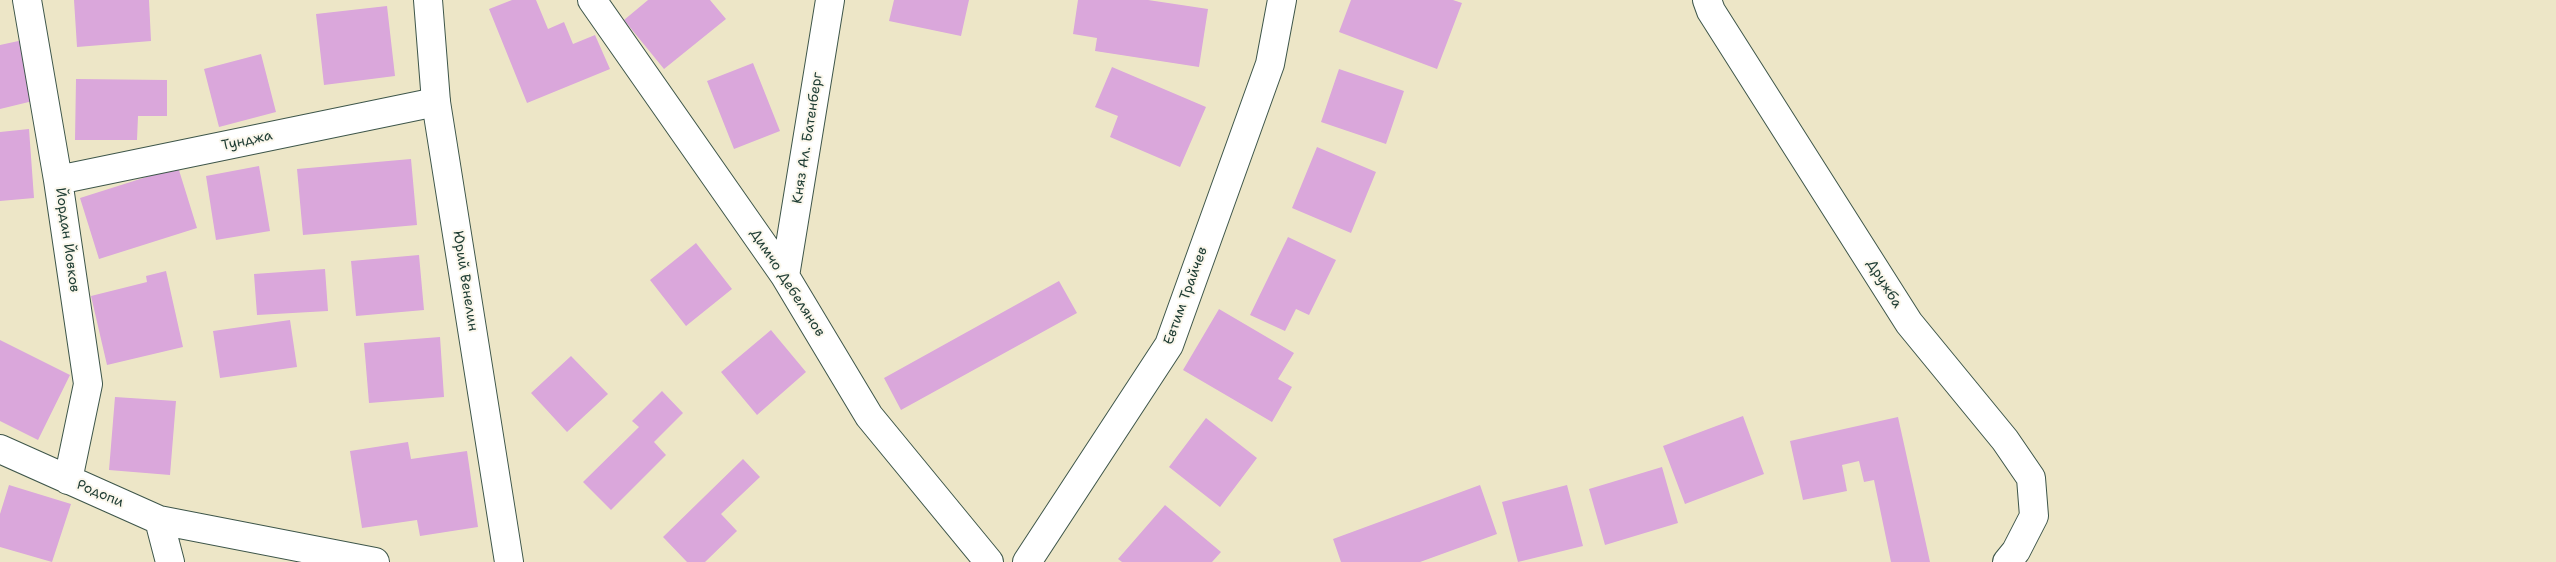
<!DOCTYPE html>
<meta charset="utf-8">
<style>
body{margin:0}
canvas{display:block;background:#ede6c7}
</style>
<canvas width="2556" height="562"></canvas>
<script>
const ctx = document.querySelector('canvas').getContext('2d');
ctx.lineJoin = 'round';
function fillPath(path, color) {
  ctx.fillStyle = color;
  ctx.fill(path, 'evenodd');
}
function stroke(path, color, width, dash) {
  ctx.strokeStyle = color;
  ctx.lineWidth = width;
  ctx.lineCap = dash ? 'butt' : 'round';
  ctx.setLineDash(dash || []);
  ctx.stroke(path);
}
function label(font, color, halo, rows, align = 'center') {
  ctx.font = font + ' "Shantell Sans",sans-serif';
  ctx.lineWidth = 4;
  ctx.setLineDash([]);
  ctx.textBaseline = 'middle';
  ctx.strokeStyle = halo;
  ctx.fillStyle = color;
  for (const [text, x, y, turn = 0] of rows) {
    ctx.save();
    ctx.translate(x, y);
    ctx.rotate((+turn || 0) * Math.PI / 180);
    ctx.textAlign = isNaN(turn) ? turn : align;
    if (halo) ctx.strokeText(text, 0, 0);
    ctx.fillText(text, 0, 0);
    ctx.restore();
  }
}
fillPath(new Path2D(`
 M74,0h75l2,41 -74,6z
 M512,0h24l12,29 16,-7 9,22 22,-9 15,34 -83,34 -38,-94z
 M648,0h62l16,19 -62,50 -40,-49z
 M894,0h75l-8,36 -72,-15z
 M1078,0h70l60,9 -9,58 -104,-16 2,-13 -24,-4z
 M1351,0h102l9,3 -25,66 -98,-37z
 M387,6l8,70 -71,9 -8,-71z
 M23,40l14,60 -37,9v-64z
 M261,54l15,58 -57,15 -15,-58z
 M753,63l27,68 -46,18 -27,-68z
 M1112,67l94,40 -26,60 -70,-30 8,-21 -23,-9z
 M1339,69l65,22 -18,53 -65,-22z
 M76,79l91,1v36h-29l-1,24h-62z
 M29,129l5,69 -34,3v-69z
 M1317,147l59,25 -25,61 -59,-25z
 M411,159l6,66 -114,10 -6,-66z
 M259,166l11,65 -54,9 -10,-64z
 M178,167l19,61 -98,31 -19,-61z
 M1288,237l48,23 -27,55 -13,-6 -11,22 -35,-16z
 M696,243l36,46 -46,37 -36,-46z
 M419,255l5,55 -68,6 -5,-55z
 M325,269l3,42 -71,4 -3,-41z
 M166,271l17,76 -76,18 -16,-69 56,-14 -1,-6z
 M1059,281l18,32 -176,97 -17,-32z
 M1219,309l75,44 -16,26 14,8 -20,35 -89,-52z
 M290,320l7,47 -77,11 -7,-47z
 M771,330l35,42 -49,43 -36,-43z
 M440,337l4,60 -75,6 -5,-60z
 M0,340l70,35 -32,65 -38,-19z
 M571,356l37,38 -41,38 -36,-39z
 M662,391l21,22 -29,29 12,13 -55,55 -28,-28 56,-55 -7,-6z
 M115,397l61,4 -6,74 -61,-5z
 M1743,416l21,58 -79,30 -22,-58z
 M1898,417l32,145h-39l-17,-82 -10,2 -5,-21 -17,4 5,26 -44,9 -13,-59z
 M1206,418l51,40 -37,49 -51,-40z
 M408,442l3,17 56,-8 11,76 -58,9 -3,-16 -55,8 -12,-77z
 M743,459l17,18 -39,37 16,17 -32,31h-18l-24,-25z
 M1662,467l16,56 -73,22 -16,-56z
 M9,485l62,19 -19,58 -52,-15v-33z
 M1480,485l17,49 -77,28h-79l-8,-23z
 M1567,485l16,61 -65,16 -16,-60z
 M1165,505l56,47 -9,10h-90l-4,-3z`), '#daa7db');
const street = new Path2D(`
 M27,0l31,180 30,204 -20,96
 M592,0l193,276 84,140 120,146
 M1707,0l4,11 198,312 96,117 26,38 3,38 -18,35 -9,11
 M58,180l378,-78
 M785,276l45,-276
 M0,449l159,71 216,42
 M159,520l11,42
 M1027,562l142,-217 101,-281 12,-64`);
const secondary = new Path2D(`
 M428,0l8,102 73,460`);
stroke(street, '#3e564a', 30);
stroke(secondary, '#3e564a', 30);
stroke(street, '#fff', 28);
stroke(secondary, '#fff', 28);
label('14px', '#1f3d34', '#fbf7ec', [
 ["Княз Ал. Батенберг",808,138,-81],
 ["Тунджа",247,141,-12],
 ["Йордан Йовков",67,240,82],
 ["Юрий Венелин",465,281,81],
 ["Димчо Дебелянов",787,283,57],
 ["Дружба",1884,284,58],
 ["Евтим Трайчев",1186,296,-70],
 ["Родопи",100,494,23]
]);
</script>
